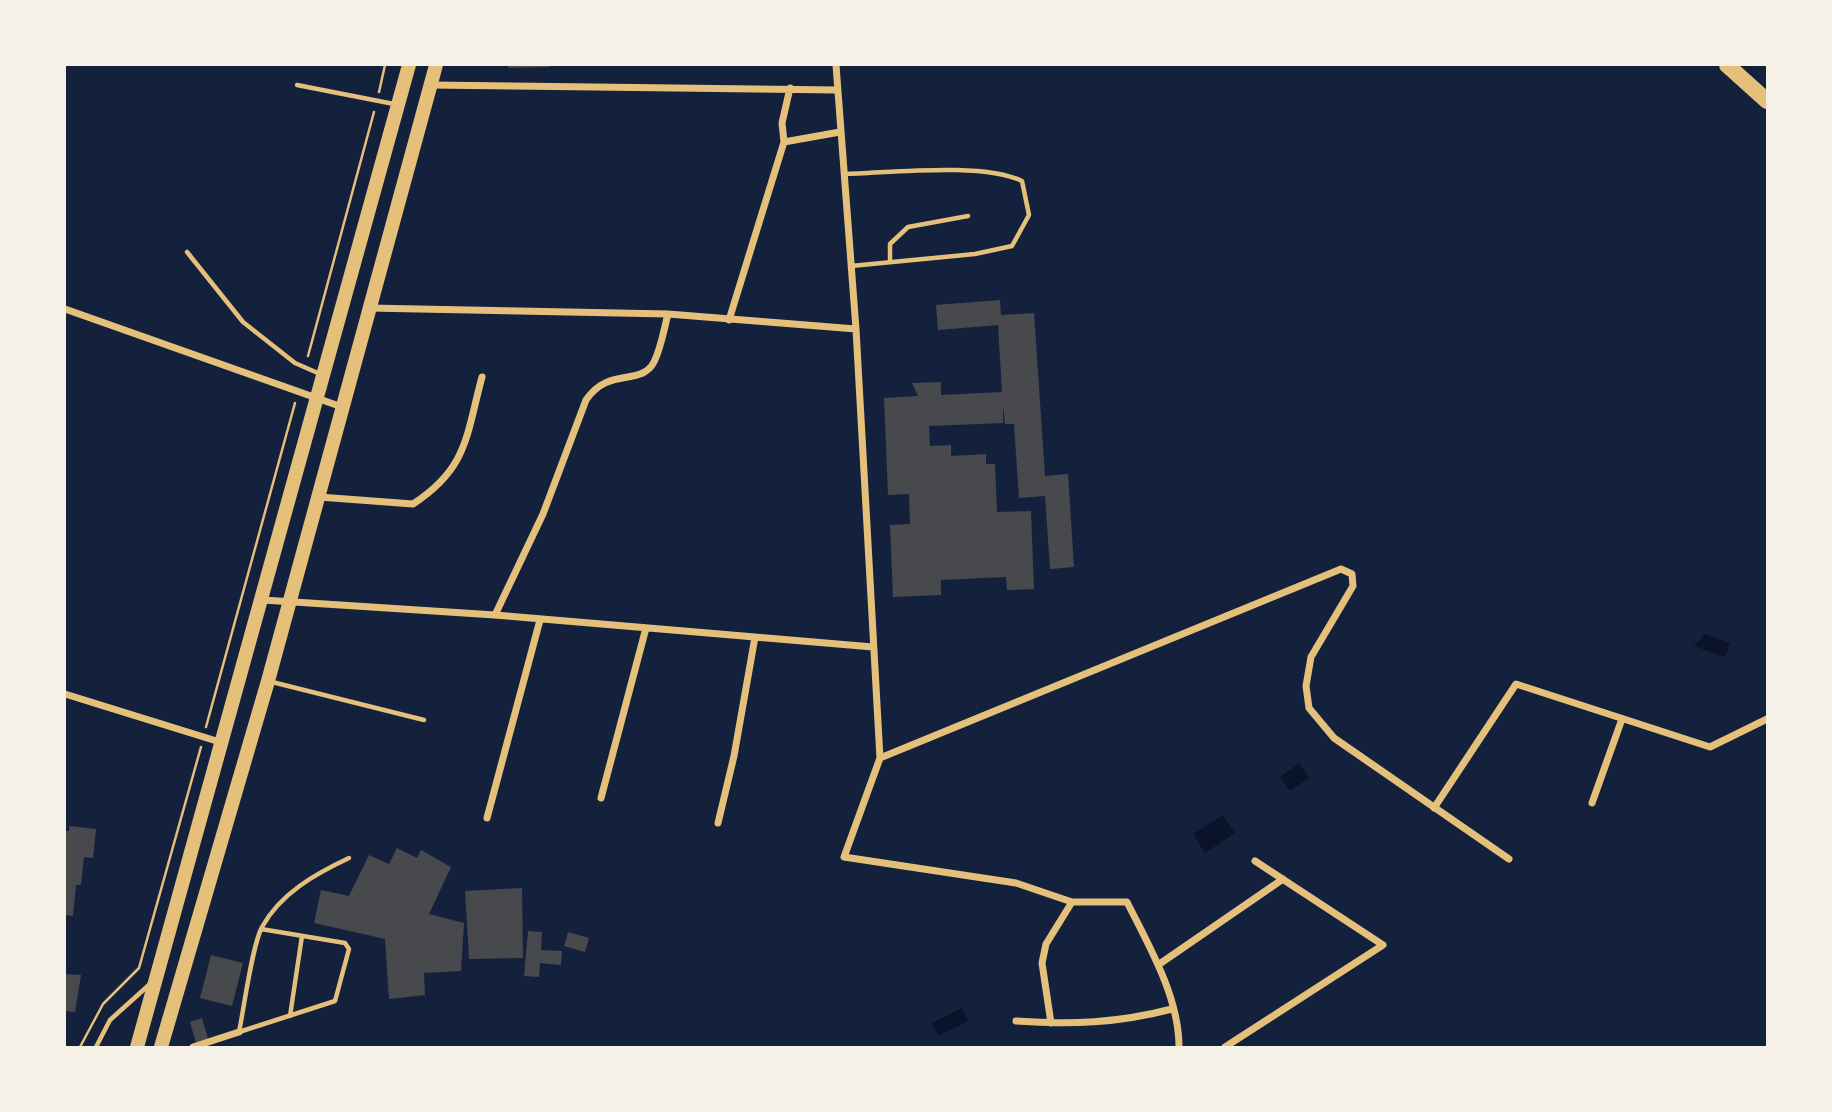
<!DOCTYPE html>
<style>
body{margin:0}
#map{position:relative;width:1832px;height:1112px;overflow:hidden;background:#14213d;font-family:"Varela Round",sans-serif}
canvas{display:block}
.frame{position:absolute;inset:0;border:66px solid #f6f1e7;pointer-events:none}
</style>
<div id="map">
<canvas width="1832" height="1112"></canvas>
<div class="frame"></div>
</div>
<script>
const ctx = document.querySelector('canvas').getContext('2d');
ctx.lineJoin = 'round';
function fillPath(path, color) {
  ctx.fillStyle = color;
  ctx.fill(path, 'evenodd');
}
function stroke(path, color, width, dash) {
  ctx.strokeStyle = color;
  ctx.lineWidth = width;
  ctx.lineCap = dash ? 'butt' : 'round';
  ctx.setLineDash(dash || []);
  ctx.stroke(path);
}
fillPath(new Path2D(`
 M1705,634l25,9 -5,14 -31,-11z
 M1299,763l10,15 -19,13 -10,-14z
 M1223,815l12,18 -30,20 -12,-19z
 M962,1008l6,13 -30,15 -6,-13z`), '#0b132b');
fillPath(new Path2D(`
 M509,65h41v2l-42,1z
 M1000,300l1,15 33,-2 11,163 23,-2 6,93 -24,2 -5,-73 -26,2 -5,-74h-9l-2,-18v17l-74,3 1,20 21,-1v11l35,-2v10h9l2,48 34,-1 3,78 -27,1 -1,-13 -65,3v15l-48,2 -3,-72 20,-1 -1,-30 -21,1 -4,-97 34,-2 -6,-13 29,-1v13l61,-3 -4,-67 -60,5 -2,-25z
 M69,826l27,3 -3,29 -9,-1 -3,28h-5l-3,31 -8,-1v-84h4z
 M397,848l20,10 4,-8 30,17 -22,47 35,9 -3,48 -37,2 1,22 -36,4 -4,-60 -71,-16 7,-33 28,6 20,-41 20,9z
 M522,888l1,70 -54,1 -4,-68z
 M528,931l14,1 -1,18 21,1 -1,14 -21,-2 -1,14 -15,-1z
 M568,932l21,6 -4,14 -21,-6z
 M211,955l32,8 -11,43 -32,-8z
 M65,974l16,1 -6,37 -10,-1z
 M202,1018l6,21 -12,4 -6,-21z`), '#48494c');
stroke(new Path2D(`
 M379,92l6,-27
 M308,356l66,-244
 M206,727l89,-324
 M80,1047l23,-43 36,-36 62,-221`), '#e5c07b', 2.5);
stroke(new Path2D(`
 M297,85l97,19
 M844,174c47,-1 137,-12 178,7l7,34 -17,31 -37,8 -124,12
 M187,252l56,70 52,41 25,11
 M890,262v-18l18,-17 60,-11
 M272,682l152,38
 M261,929l84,14 4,6 -14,52 -96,31c5,-24 13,-86 23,-105 19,-34 53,-53 87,-69
 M290,1016l12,-80
 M96,1047l14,-27 40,-36`), '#e5c07b', 4.5);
stroke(new Path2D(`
 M836,65l20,264 24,429 -36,99 172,26 56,19h55c22,44 52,95 52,145
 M431,85l406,5
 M784,142l56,-10
 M369,308l299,6 188,15
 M65,309l277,98
 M729,320l55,-178 -2,-19 8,-35
 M319,497l94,7c55,-36 53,-68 69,-127
 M263,600l232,15 378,32
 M495,615l48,-101 43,-114c23,-34 55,-13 68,-38 7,-14 10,-33 14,-48
 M65,694l158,49
 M880,758l461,-189 11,5 1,12 -42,71 -5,29 3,22 25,30 175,121
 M601,798l45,-170
 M1592,803l30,-84
 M1434,808l82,-124 194,63 57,-28
 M487,818l53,-198
 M718,823l16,-67 21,-119
 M1158,965l125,-86
 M1016,1021c55,4 102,2 156,-12
 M1051,1023l-9,-60 4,-19 26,-42
 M193,1047l46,-15
 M1225,1047l158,-102 -128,-84`), '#e5c07b', 7);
stroke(new Path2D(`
 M137,1047l272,-982
 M161,1047l107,-366 168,-616`), '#e5c07b', 14);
stroke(new Path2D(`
 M1727,65l40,36`), '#e5c07b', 16);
</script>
